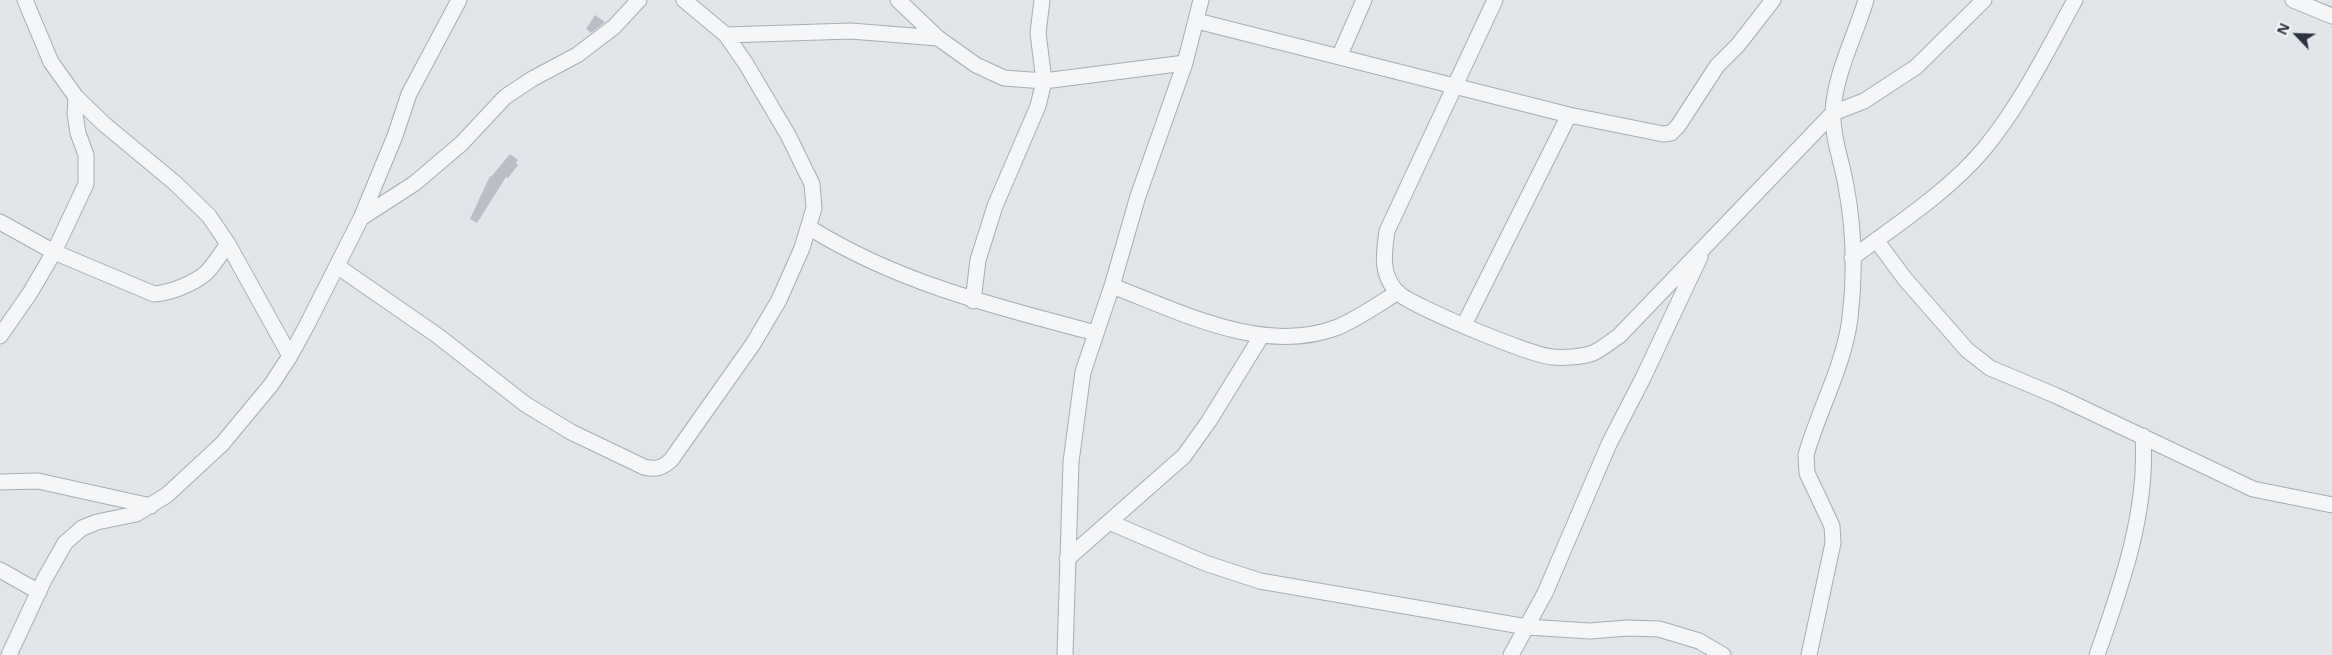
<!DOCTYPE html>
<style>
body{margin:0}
#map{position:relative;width:2332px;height:655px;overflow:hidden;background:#e2e5e9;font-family:"Open Sans",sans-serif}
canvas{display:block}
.north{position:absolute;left:2272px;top:10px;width:50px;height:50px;-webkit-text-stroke:4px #f2f4f7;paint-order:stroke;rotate:294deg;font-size:14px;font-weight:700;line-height:20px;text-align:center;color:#2b3240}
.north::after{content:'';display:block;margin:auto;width:18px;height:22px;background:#2b3240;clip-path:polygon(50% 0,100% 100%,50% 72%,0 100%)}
</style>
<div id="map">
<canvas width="2332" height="655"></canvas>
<div class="north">N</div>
</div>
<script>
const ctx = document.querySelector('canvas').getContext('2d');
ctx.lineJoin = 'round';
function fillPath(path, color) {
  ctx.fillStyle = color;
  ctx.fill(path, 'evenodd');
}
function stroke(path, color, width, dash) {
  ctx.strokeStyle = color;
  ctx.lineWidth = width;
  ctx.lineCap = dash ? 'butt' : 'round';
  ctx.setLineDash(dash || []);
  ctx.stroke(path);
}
fillPath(new Path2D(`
 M595,15l10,7 -14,11 -5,-4z
 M510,154l8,6 -2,3 2,2 -10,13 -2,-1 -29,46 -7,-4 20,-43 1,1z`), '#babec6');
const street = new Path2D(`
 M25,0l26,62 25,35 28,27 71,59 34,33 19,28 62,112
 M898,0l40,38 38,27 28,13 40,3 141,-18 16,-63
 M1495,0l-108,231c-3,22 -7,43 10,61 14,14 133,63 155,65 11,1 31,0 41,-4 9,-4 18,-12 26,-17l214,-223 31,-12 52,-34 68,-67
 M2293,0l39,16
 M1197,21l372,94 94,19 8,-1 7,-7 39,-60 21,-21 35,-45
 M726,35l125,-4 87,7
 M1339,57l25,-57
 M361,218l54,-35 47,-40 43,-46 27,-18 45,-24 37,-28 25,-27
 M0,222l54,30 100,42c16,-1 39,-10 52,-21 8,-8 15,-20 22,-29
 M810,228c88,55 187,79 286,105
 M1876,240l29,39 62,71 23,18 67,28 196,93 79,16
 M1852,258c44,-33 97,-67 132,-109 37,-45 63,-98 91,-149
 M337,266l101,70 87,68 46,28 73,35c12,3 18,1 27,-7l82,-116 26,-44 23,-52 12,-40 -2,-24 -24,-49 -42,-71 -20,-29 -42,-35
 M1112,286c69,26 152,70 226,41 21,-9 41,-23 60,-35
 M973,301l5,-41 17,-54 43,-100 6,-25 -6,-48 4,-33
 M1464,325l105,-210
 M0,336l30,-43 24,-41 32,-68v-29l-8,-22 -3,-19 1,-17
 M0,482l38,-1 113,25
 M1109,522l96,41 55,18 267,46 63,4 37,-3 32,1 40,12 24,14
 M1067,559l117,-103 25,-35 53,-86
 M0,570l39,22
 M9,655l35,-75 21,-37 17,-15 15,-6 39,-8 31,-19 55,-51 49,-59 19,-29 17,-31 54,-107 34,-82 14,-42 50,-94
 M1065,655l6,-193 12,-90 29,-86 26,-90 47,-133
 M1511,655l34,-62 64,-149 34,-66 57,-121
 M1809,655l24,-112 -1,-17 -25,-53 -1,-18c13,-46 38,-89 44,-137 5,-42 4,-90 -4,-132 -4,-25 -14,-48 -13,-74 2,-39 22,-75 33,-112
 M2097,655c25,-71 51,-144 46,-219`);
stroke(street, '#a7acb3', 17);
stroke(street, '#f5f6f8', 15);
</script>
